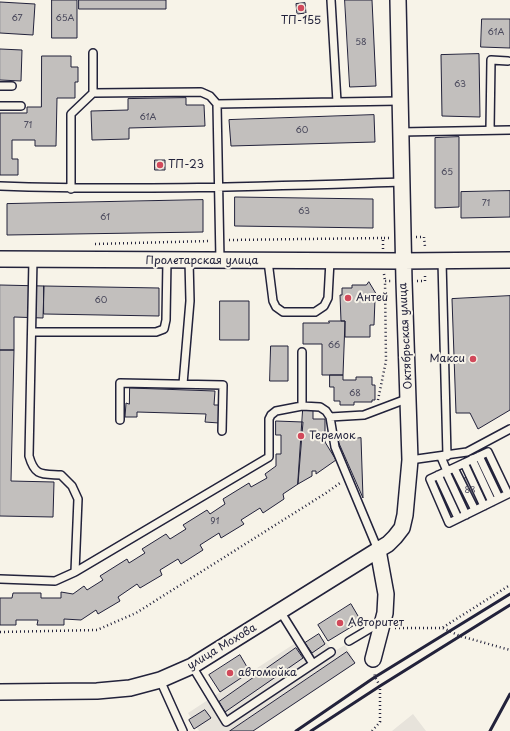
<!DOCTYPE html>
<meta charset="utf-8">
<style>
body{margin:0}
canvas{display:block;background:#f7f3e8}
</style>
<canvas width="510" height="731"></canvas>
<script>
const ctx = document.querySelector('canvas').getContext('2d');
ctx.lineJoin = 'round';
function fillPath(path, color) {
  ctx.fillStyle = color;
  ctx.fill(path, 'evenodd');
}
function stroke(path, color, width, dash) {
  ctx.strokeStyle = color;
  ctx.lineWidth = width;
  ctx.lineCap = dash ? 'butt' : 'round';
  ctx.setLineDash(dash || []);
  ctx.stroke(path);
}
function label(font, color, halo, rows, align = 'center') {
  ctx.font = font + ' "Playpen Sans",sans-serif';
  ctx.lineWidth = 4;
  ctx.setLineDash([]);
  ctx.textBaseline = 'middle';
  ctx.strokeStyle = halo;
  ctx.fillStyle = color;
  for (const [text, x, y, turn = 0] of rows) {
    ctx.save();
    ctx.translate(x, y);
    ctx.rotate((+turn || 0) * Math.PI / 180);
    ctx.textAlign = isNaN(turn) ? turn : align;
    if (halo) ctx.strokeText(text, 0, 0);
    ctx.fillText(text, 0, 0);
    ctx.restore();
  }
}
fillPath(new Path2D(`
 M324,639l9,13 12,-7 7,12 -114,74h-39l-11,-18 106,-69 7,10z
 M413,714l13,17h-34z`), '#e7e3db');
const building = new Path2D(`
 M52,0h25v38h-25z
 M79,0h87v9h-87z
 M345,0h27l4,86 -26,1z
 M0,2l35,2 -2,31 -33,-2z
 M305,3l1,10 -9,1 -1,-10z
 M482,19h28v29l-29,-1z
 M0,49l22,1 -1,31 -21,-1z
 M479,54l1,63 -38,-1 -1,-61z
 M42,56h29v11h7v15h-3v16h-18l-1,48h-21v-6h-23v19h6v16h-18v-62h27v-6h14z
 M186,98v7h18l1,21 -76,2v11l-37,1 -1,-29 37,-1v-11z
 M374,115l1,27 -144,4 -2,-26z
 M459,137v70l-24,1v-70z
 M155,160h10v10h-10z
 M510,191v26l-49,1v-26z
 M235,197l138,2v29l-138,-2z
 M203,200v32l-196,3v-31z
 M369,282l9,15 -3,2 -1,26h-4v12h-25v-16h-4l-1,-26h2v-7h10v-3h14z
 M0,285l44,1 -1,32 -29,-1v33h-14z
 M44,286l115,2v28l-115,-2z
 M510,296v114l-32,19 -8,-16h-14l-4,-114z
 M220,301h29v39h-29z
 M329,321h16l-2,54h-21v-31h-19v-21h26z
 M271,346h17v35h-18z
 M0,350h14l-3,131 43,1 -1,35 -53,-1z
 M330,375h13v5h13v-3h16v8h3v15h-3v2h-18v3h-14v-4h-6v-14h-4z
 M130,388l85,3 -1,14h5v18l-14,-1 1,-8 -69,-2v5h-12l1,-14 3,1z
 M303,410h10v9h12v23l11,18 -20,14v-3h-4v5l-14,8z
 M276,421l27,1 -5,62 -15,10 1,5 -21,14 -3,-5 -19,12 3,4 -23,14 -2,-5 -19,12 3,5 -22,14 -3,-5 -18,11 2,5 -22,13 -3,-4 -19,13 2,4 -22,13 -2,-4 -15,10 -17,-1v6h-27l1,-5h-22v5h-16v-27h12l1,-5h28v5h20v-6l12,2 11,-8 3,4 16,-10 -3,-4 27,-17 2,4 16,-10 -3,-4 24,-15 4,5 16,-10 -3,-4 24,-15 3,4 15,-10 -2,-5 26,-16 2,4 16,-9 -2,-4 11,-8v-12h5v-19h-5z
 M361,438l2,60 -25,-57z
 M489,467l12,24 -49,24 -12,-25z
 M351,604l10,17 -33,20 -10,-16z
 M319,634l6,10 -13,9 -7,-10z
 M296,648l7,10 -78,54 -6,-10z
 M347,652l8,11 -102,68h-23z
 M240,655l10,17 -30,20 -11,-17z
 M205,710l6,8 -17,11 -5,-9z`);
fillPath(building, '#c2bfbd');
stroke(building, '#22223b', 1);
const service = new Path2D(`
 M331,0l6,102 63,-1
 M0,86h12
 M93,93l108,-1 9,4 7,8 3,156
 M217,104l120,-2
 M0,106h21
 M490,130l1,-70 17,1
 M400,132l110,-2
 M0,186c134,5 268,0 403,-4
 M71,189v-75l22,-21v-40
 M33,259l-4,197c6,21 13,18 32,19l11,11 6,13 -3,73 194,-115v-38l2,-4 5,-4 26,-5 18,1 6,4 4,6 5,30 43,103
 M268,261l5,40 3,6 7,5h32l9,-6 4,-8 2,-37
 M442,261l5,195
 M32,332h124l8,-3 2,-9 1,-60
 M183,384l7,-83 -1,-41
 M302,406v-54
 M330,417l34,-2 45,-17
 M120,420v-37l103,2 -1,46
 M488,452l20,42 -59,29 -19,-44z
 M479,456l20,42
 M441,457l6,14
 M472,459l20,43
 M410,460l57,-8 43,-23
 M464,463l20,43
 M454,468l21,42
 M446,472l20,43
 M438,475l20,43
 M0,579l55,2 20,-9
 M280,611l33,53
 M349,641l32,-19
 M192,666l34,56 105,-70
 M160,680l23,51`);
const minor = new Path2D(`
 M0,259l403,2 107,-1
 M373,659l12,-46 1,-19 -8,-44 10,-6 7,-7 7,-9 3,-13 5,-55 -6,-179 -6,-281
 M0,692l97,-1 33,-3 30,-8 32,-14 186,-116`);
stroke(service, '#22223b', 10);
stroke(minor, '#22223b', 18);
stroke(new Path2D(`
 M416,237h8l1,10
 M229,240l154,-2
 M95,244l115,-3
 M383,249v-11h8
 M384,274l1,7
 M417,281h8v-7
 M378,400l8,-39 -1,-80h7
 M395,628h47l68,-43
 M443,628l17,8 50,14
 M0,632l97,-2 39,-17 190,-120 14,-10
 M372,731l8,-9v-36l-5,-9 -1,-5`), '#22223b', 2.5, [1, 3]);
stroke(service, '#f7f3e8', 7);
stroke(minor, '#f7f3e8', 15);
stroke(new Path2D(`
 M296,731l79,-54 135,-83
 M311,731l69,-45 130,-81
 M490,731l20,-37`), '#22223b', 3);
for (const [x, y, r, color] of [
 [301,8,4,"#d1495b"],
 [160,165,4,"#d1495b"],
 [348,298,4,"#d1495b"],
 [473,359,4,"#d1495b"],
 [301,436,4,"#d1495b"],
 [340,623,4,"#d1495b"],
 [230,673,4,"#d1495b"]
]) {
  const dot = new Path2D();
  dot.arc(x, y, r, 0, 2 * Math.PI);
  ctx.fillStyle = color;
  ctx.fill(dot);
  stroke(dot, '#f7f3e8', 1.5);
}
label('9px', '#4a495c', null, [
 ["67",17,19],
 ["65А",65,19],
 ["61А",496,33],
 ["58",361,43],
 ["63",460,85],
 ["61А",148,118],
 ["71",28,126],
 ["60",302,131],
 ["65",447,173],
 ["71",486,204],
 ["63",304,212],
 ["61",105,218],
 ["60",101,301],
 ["66",334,346],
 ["68",355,394],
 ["88",470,491],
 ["91",215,522]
]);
label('11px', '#22223b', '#f7f3e8', [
 ["ТП-155",301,21,"center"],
 ["ТП-23",168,165],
 ["Антей",356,298],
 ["Макси",465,359,"right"],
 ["Теремок",309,436],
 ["Авторитет",348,623],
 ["автомойка",238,673]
], 'left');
label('11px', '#22223b', '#f7f3e8', [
 ["Пролетарская улица",202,261],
 ["Октябрьская улица",406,336,-93],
 ["улица Мохова",222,647,-31]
]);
</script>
